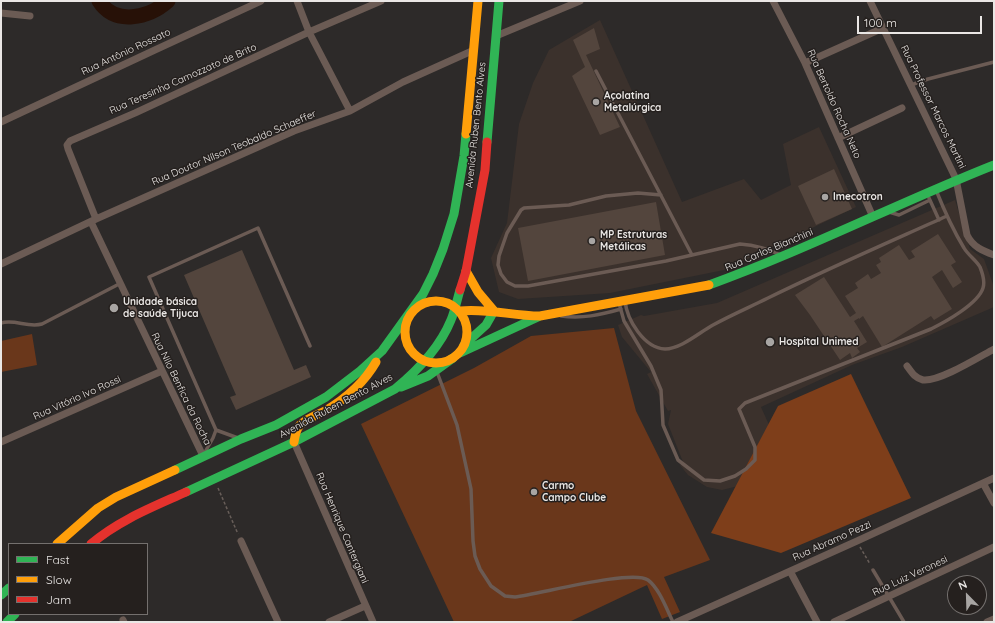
<!DOCTYPE html>
<meta charset="utf-8">
<style>
body{margin:0}
#map{position:relative;width:995px;height:623px;overflow:hidden;background:#2d2a29;font-family:Quicksand,sans-serif}
canvas{display:block}
.frame{position:absolute;inset:0;border:2px solid #eae7e5;pointer-events:none}
.legend{position:absolute;left:8px;top:543px;width:140px;height:72px;box-sizing:border-box;background:#25201e;border:1px solid #74706e;margin:0;padding:5px 7px;list-style:none;font-size:12px;color:#eae7e5}
.legend li{display:flex;align-items:center;gap:8px;height:20px}
.legend b{width:20px;border:1px solid #74706e}
.north{position:absolute;left:947px;top:575px;width:40px;height:40px;box-sizing:border-box;background:#25201e;border:1px solid #74706e;border-radius:50%;rotate:337deg;font-size:11px;font-weight:700;line-height:16px;text-align:center;color:#eae7e5}
.north::after{content:'';display:block;margin:auto;width:14px;height:18px;background:#a8a5a3;clip-path:polygon(50% 0,100% 100%,50% 72%,0 100%)}
.scale{position:absolute;left:857px;top:16px;width:125px;height:18px;box-sizing:border-box;border:2px solid #eae7e5;border-top:0;padding-left:5px;font-size:12px;line-height:14px;white-space:nowrap;color:#eae7e5;-webkit-text-stroke:3px #25201e;paint-order:stroke}
</style>
<div id="map">
<canvas width="995" height="623"></canvas>
<div class="frame"></div>
<ul class="legend">
<li><b style="height:5px;background:#30b455"></b>Fast</li>
<li><b style="height:5px;background:#ff9f0a"></b>Slow</li>
<li><b style="height:5px;background:#e5322d"></b>Jam</li>
</ul>
<div class="north">N</div>
<div class="scale">100 m</div>
</div>
<script>
const ctx = document.querySelector('canvas').getContext('2d');
ctx.lineJoin = 'round';
function fillPath(path, color) {
  ctx.fillStyle = color;
  ctx.fill(path, 'evenodd');
}
function stroke(path, color, width, dash) {
  ctx.strokeStyle = color;
  ctx.lineWidth = width;
  ctx.lineCap = dash ? 'butt' : 'round';
  ctx.setLineDash(dash || []);
  ctx.stroke(path);
}
function label(font, color, halo, rows, align = 'center') {
  ctx.font = font + ' Quicksand,sans-serif';
  ctx.lineWidth = 3;
  ctx.setLineDash([]);
  ctx.textBaseline = 'middle';
  ctx.strokeStyle = halo;
  ctx.fillStyle = color;
  for (const [text, x, y, turn = 0] of rows) {
    ctx.save();
    ctx.translate(x, y);
    ctx.rotate((+turn || 0) * Math.PI / 180);
    ctx.textAlign = isNaN(turn) ? turn : align;
    if (halo) ctx.strokeText(text, 0, 0);
    ctx.fillText(text, 0, 0);
    ctx.restore();
  }
}
fillPath(new Path2D(`
 M600,20l82,182 62,-23 17,21 30,-15 -8,-41 36,-17 37,80 -132,63 -114,23 -92,6 -19,-7 -8,-34 16,-35 12,-99 14,-41 16,-33z
 M955,200l15,49 14,10 10,28v20l-92,40 -50,18 -91,42 13,29 -32,49 -20,5 -15,-3 -19,-12 -8,-10 3,-3 -15,-38 3,-14 -3,1 -21,-37 4,-2 -29,-35 -4,-12 23,-10 3,1 73,-13z`), '#3b312c');
fillPath(new Path2D(`
 M614,328l22,83 74,149 -46,17 16,35 -18,7 -15,-34 -78,37h-115l-93,-198 113,-56 57,-32z
 M32,334l5,31 -36,7v-31z`), '#6a371b');
fillPath(new Path2D(`
 M851,374l60,124 -130,55 -70,-20 67,-127z`), '#7e3e1a');
stroke(new Path2D(`
 M99,1c16,25 50,17 69,0`), '#271107', 15);
fillPath(new Path2D(`
 M594,28l6,21 -14,6 34,72 -20,8 -28,-59 13,-9 -12,-27z
 M834,169l18,40 -36,16 -18,-39z
 M656,202l9,53 -137,26 -10,-53z
 M938,234l18,28 -5,3 11,17 -9,6 -11,-18 -10,7 20,32 -18,11 -3,-4 -49,31 -19,-31 -4,3v-1l-5,3 13,21 -10,6 3,4 -8,6 -2,-5 -10,7 -30,-45 -15,-20 29,-18 26,40 6,-4 -11,-17 13,-8 -3,-5 13,-9 3,5 10,-6 -5,-8 5,-3 -2,-4 20,-13 10,15 6,-3 -4,-6z
 M242,250l52,120 12,-5 5,12 -75,33 -6,-13 6,-2 -52,-120z`), '#53453d');
stroke(new Path2D(`
 M218,488l20,46
 M860,547l10,17`), '#685e59', 1.5, [3, 2]);
stroke(new Path2D(`
 M596,71l96,184
 M911,85l17,-6 66,-17
 M661,195l-23,-2 -32,3 -37,9 -45,3 -3,2 -14,23 -8,23 -1,9 3,9 6,8 8,4h13l138,-25 74,-17c16,1 27,5 41,11
 M929,198l10,22
 M889,212l10,3 31,-15
 M625,301c2,19 19,47 40,48 16,0 35,-17 48,-24 18,-10 37,-18 55,-27 59,-29 119,-55 179,-82
 M619,303l5,18 27,45 10,24 2,35 15,35 26,20 16,1 15,-5 11,-7 9,-9v-13l-16,-38 6,-6 186,-74c14,-7 47,-25 52,-41 2,-6 -1,-16 -3,-21 -4,-7 -12,-12 -16,-19 -11,-18 -20,-38 -28,-58
 M561,316c21,3 39,-1 60,-7
 M1,323c14,-4 27,5 41,1l79,-41
 M437,372l20,53 14,64 2,52 2,15 5,13 11,17 14,10 10,1c25,-3 117,-28 133,-17 11,8 19,30 25,42
 M216,430l22,8
 M205,452l8,-14 3,-8 -67,-153 109,-49 52,118
 M873,570l31,52`), '#6b5b54', 3.5);
stroke(new Path2D(`
 M297,1l12,31 41,79
 M773,1l32,62 68,154
 M870,1l86,178 11,56c6,12 16,16 27,20
 M1,13l29,3
 M496,36l84,-35
 M805,63l78,-35
 M1,122l156,-73 104,-48
 M838,138l64,-30
 M96,219l-28,-70 -1,-4 3,-4 65,-28 174,-81 72,-31
 M91,222l112,234
 M1,264l95,-45 198,-88 56,-20 53,-29 71,-32
 M907,366c5,7 8,12 16,14 16,2 56,-23 71,-31
 M1,442l161,-71
 M294,442l79,180
 M983,483l11,20
 M241,541l37,81
 M790,571l27,51
 M123,620l1,2
 M329,622l36,-16
 M677,622l180,-81 137,-63
 M834,622l160,-75
 M987,622l7,-3`), '#6b5b54', 7);
stroke(new Path2D(`
 M487,142l12,-141
 M709,285c97,-35 189,-82 285,-120
 M464,345l22,-20 8,-14
 M460,353l78,-36
 M401,387l27,-11 25,-18
 M175,470l66,-31 35,-14 50,-28 34,-26 22,-20 41,-57 10,-20 10,-25 11,-35 10,-58 2,-22
 M186,492l108,-50 101,-53c22,-18 45,-42 56,-69 4,-9 6,-20 9,-30
 M1,595l8,-7
 M7,622l8,-8`), '#30b455', 9);
stroke(new Path2D(`
 M466,134l12,-133
 M466,271l12,21 16,19
 M405 332a31 31 0 1 1 62 0a31 31 0 1 1-62 0Z
 M460,311c27,-3 53,5 80,5l169,-31
 M294,442c1,-6 2,-13 6,-17 7,-7 17,-10 25,-14 20,-12 39,-28 51,-49
 M57,544l41,-36 18,-11 59,-27`), '#ff9f0a', 9);
stroke(new Path2D(`
 M460,290l6,-19 19,-101 2,-28
 M91,544c28,-24 62,-37 95,-52`), '#e5322d', 9);
for (const [x, y, r, color] of [
 [596,102,4,"#a8a5a3"],
 [825,197,4,"#a8a5a3"],
 [592,241,4,"#a8a5a3"],
 [114,308,5,"#a8a5a3"],
 [770,342,5,"#a8a5a3"],
 [534,492,4,"#a8a5a3"]
]) {
  const dot = new Path2D();
  dot.arc(x, y, r, 0, 2 * Math.PI);
  ctx.fillStyle = color;
  ctx.fill(dot);
  stroke(dot, '#25201e', 1.5);
}
label('10px', '#eae7e5', '#25201e', [
 ["Rua Antônio Rossato",126,52,-25],
 ["Rua Teresinha Camozzato de Brito",183,79,-24],
 ["Rua Bertoldo Rocha Neto",834,104,66],
 ["Rua Professor Marcos Martini",933,107,64],
 ["Avenida Ruben Bento Alves",476,125,-84],
 ["Rua Doutor Nílson Teobaldo Schaeffer",234,148,-23],
 ["Rua Carlos Bianchini",769,250,-23],
 ["Rua Nilo Benfica da Rocha",181,389,64],
 ["Rua Vitório Ivo Rossi",77,398,-24],
 ["Avenida Ruben Bento Alves",336,406,-28],
 ["Rua Henrique Cantergiani",342,528,67],
 ["Rua Abramo Pezzi",832,541,-24],
 ["Rua Luiz Veronesi",910,576,-25]
]);
label('bold 10px', '#eae7e5', '#25201e', [
 ["Açolatina",604,96],
 ["Metalúrgica",604,108],
 ["Imecotron",833,197],
 ["MP Estruturas",600,235],
 ["Metálicas",600,247],
 ["Unidade básica",123,302],
 ["de saúde Tijuca",123,314],
 ["Hospital Unimed",779,342],
 ["Carmo",542,486],
 ["Campo Clube",542,498]
], 'left');
</script>
